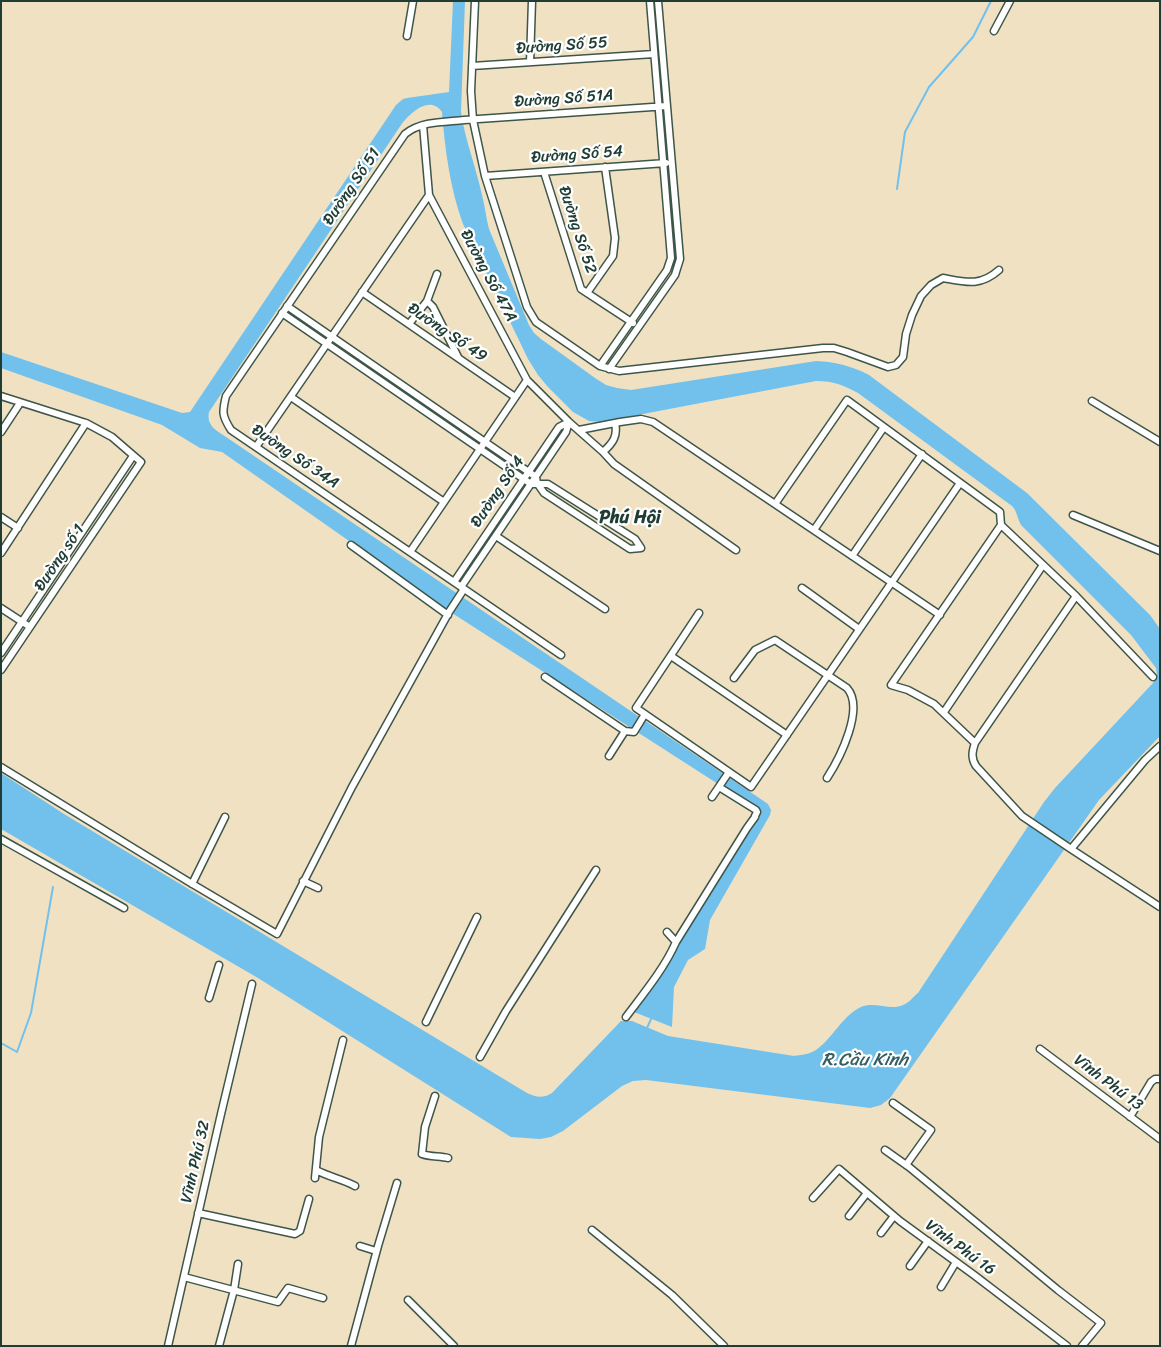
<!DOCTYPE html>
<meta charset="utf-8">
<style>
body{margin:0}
#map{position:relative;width:1161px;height:1347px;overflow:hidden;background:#f0e1c3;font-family:Sriracha,sans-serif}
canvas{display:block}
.frame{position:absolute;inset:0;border:2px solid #1f3d34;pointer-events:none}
</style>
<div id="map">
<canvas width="1161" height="1347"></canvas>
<div class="frame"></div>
</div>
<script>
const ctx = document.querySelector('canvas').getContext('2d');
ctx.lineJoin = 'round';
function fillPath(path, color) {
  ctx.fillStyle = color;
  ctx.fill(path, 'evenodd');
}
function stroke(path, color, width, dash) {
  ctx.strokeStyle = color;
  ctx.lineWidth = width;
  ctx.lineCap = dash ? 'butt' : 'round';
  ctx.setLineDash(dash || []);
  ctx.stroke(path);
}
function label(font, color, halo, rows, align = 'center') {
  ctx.font = font + ' Sriracha,sans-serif';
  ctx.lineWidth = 4.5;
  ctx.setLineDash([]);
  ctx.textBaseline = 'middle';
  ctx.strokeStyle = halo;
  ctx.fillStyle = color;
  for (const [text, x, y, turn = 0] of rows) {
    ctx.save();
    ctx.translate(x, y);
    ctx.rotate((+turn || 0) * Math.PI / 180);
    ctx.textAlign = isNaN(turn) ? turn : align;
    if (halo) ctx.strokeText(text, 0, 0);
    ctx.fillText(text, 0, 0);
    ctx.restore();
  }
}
fillPath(new Path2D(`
 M453,1h12l-4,111c4,28 15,55 21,83 3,11 4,23 7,34l40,96 5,8 7,6 54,39 11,7 11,3 14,2 185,-29c20,1 36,5 53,14l158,118 123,122 10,14v107l-61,64 -209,298 -9,7 -11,3 -224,-28 -13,1 -11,5 -59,45 -12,6 -11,2 -29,-2 -253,-159 -257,-149v-56l63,41 463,279c9,4 15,6 25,0l69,-72h11l36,15 126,20c7,-1 16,-2 22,-6 16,-11 27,-35 45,-43 14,-6 29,4 42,-2 6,-2 10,-8 15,-12l126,-191 11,-14 98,-105 4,-8 -1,-7 -25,-33 -109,-109c-5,-6 -4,-14 -10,-20l-154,-113c-15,-8 -24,-12 -42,-12l-215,41 -12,-1 -16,-9 -25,-25 -10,-12 -10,-16 -65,-135c-13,-36 -18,-74 -21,-112 -12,-18 -33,2 -41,13l-192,287c-3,15 9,19 20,27l539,365 3,6 -1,5 -60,105 -5,29 -17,11 -14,27 -2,40 -38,-15 33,-48 90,-155 -305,-196 -230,-161 -22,-4 -38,-23 -161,-57v-16l181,61 8,-1 206,-307 7,-6 4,-1 42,-6z`), '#71c1ec');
stroke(new Path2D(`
 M897,189l8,-57 24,-45 44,-50 18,-36
 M647,1028l5,-11
 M1,1043l16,9 14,-39 22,-126`), '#71c1ec', 2);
const minor = new Path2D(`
 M475,1l-4,90 2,29 12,56 42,131 9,15 64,44 19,5 204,-23h11l13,4 41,15 8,-2 7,-8 3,-23 6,-19 9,-19 10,-11 12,-7c22,4 37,9 56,-8
 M994,31l16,-30
 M407,36l6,-35
 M530,62l2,-61
 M472,66l182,-12
 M423,125l6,70 98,185 42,42 34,30 11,12 122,86
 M544,172l37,117 52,34
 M485,176l181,-13
 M362,292l153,105
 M587,293l26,-37 2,-18 -10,-71
 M427,301l10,-27
 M282,313l249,171h17l87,55 6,9 -11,1 -86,-56 -7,-10 -1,-6 -249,-171
 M409,324l18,-23 6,6 25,50
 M600,366l67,-96 4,-12 -21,-257
 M609,369l66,-94 5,-16 -22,-258
 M1,396l85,27 26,14 29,25 -140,208
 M291,397l153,105
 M1092,401l68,41
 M579,430l41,-8 21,-3 12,3 287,193
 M1,432l19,-29
 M256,447l173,-252
 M603,452c10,-9 15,-16 12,-29
 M775,504l72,-104 153,112 1,13 75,71 77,81
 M1073,515l87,36
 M1,517l17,11
 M814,530l70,-103
 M496,536l109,73
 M351,545l97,70
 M410,552l117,-172
 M1,553l85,-130
 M852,556l70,-102
 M454,582l105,-155 10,-5
 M461,587l105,-155 3,-10
 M802,588l57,41
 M1076,596l-101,147c-3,9 -4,15 1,23l46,50 49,33 89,58
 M1,608l29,19
 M699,613l-63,95 115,79 209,-304
 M1,653l132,-197
 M561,655l-330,-225c-9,-14 -9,-18 -5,-34l179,-262c16,-13 39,-12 59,-14l203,-14
 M671,656l116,79
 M545,677l80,54
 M734,678l21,-28 20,-10 72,48c18,20 -7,70 -20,90
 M944,712l99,-147
 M975,743l-41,-39 -26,-14 -17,-5 110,-160
 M609,756l16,-25 9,1 11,-18
 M1,767l188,115 88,52 75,-147 97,-175 15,-23
 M719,787l37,23 1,2 -2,4
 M712,797l17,-25
 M1,839l123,69
 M1071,849l74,-89 15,-14
 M303,881l15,7
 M192,884l33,-67
 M676,942l71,-114 8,-11
 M209,998l10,-33
 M626,1017c18,-24 38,-48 50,-75l-9,-10
 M426,1022l51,-105
 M1040,1049l120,90
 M480,1057l26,-46 90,-141
 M435,1096l-10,31 -3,27c8,3 18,2 26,4
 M893,1103l38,27 -25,35
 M1130,1117l21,-35 4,-3h5
 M885,1150l24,17 149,123 43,33 -19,23
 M316,1170c13,7 26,9 39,16
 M315,1178l4,-41 24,-97
 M813,1198l26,-29 61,52 74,54 93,71
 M198,1213l97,21 5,-3 9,-32
 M849,1216l18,-23
 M592,1230l80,65 52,51
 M881,1233l13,-17
 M360,1246l16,5
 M910,1266l18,-25
 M184,1277l94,25 10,-14 35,10
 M941,1287l15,-25
 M408,1300l46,46
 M168,1346l53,-232 31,-130
 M219,1346l15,-56 4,-26
 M351,1346l27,-100 19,-63`);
stroke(minor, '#3e5649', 9);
stroke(minor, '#fff', 6);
label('16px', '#1f3d34', '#fff', [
 ["Đường Số 55",562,46,-4],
 ["Đường Số 51A",564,99,-4],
 ["Đường Số 54",577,155,-4],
 ["Đường Số 51",352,187,-56],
 ["Đường Số 52",577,230,72],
 ["Đường Số 47A",488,276,62],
 ["Đường Số 49",447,333,34],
 ["Đường Số 34A",295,457,34],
 ["Đường Số 4",498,492,-56],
 ["Đường số 1",60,558,-56],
 ["Vĩnh Phú 13",1108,1083,37],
 ["Vĩnh Phú 32",196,1162,-77],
 ["Vĩnh Phú 16",960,1248,36]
]);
label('bold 18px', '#1f3d34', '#fff', [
 ["Phú Hội",630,518]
]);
label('italic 18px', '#345e62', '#fff', [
 ["R.Cầu Kinh",865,1060]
]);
</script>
